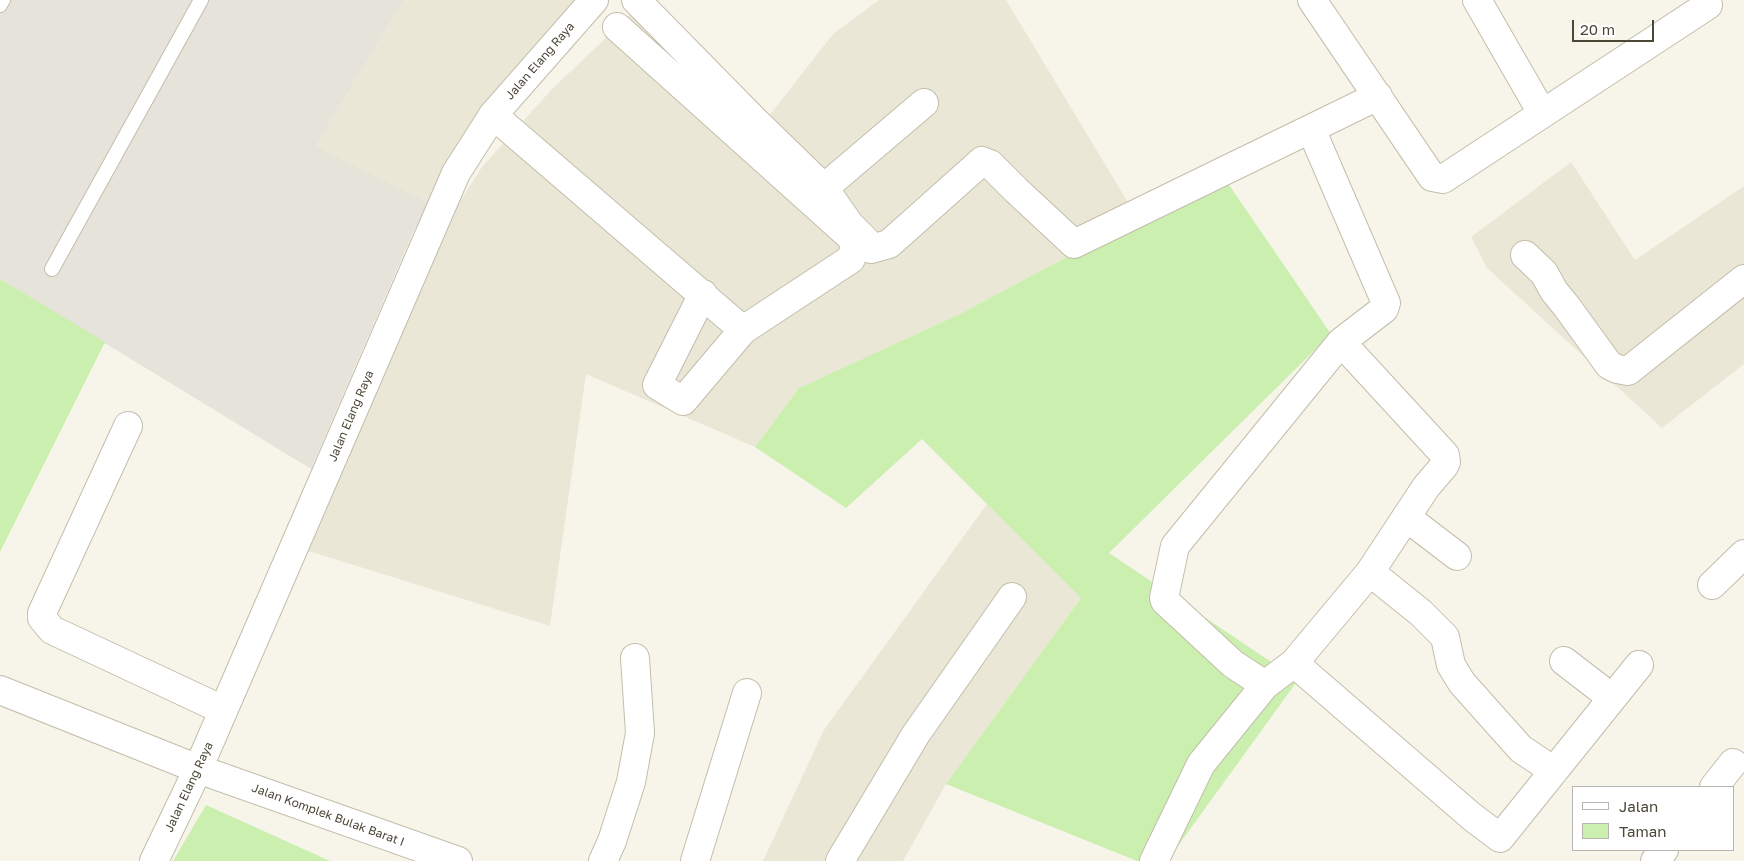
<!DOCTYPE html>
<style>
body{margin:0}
#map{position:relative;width:1744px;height:861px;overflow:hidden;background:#f7f4ea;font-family:"Golos Text",sans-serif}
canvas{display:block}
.legend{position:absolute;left:1572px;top:786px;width:162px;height:65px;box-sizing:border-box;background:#fff;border:1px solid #b7b5af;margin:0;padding:6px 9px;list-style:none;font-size:15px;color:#4c4637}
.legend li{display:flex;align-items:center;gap:10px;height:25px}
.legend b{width:25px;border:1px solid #b7b5af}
.scale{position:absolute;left:1572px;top:20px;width:82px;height:22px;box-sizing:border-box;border:2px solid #4c4637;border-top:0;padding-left:6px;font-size:15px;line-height:18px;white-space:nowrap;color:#4c4637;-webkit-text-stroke:4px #fff;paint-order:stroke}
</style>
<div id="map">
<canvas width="1744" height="861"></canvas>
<ul class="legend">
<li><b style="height:6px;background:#fff"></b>Jalan</li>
<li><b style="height:14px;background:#caefaf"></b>Taman</li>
</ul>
<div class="scale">20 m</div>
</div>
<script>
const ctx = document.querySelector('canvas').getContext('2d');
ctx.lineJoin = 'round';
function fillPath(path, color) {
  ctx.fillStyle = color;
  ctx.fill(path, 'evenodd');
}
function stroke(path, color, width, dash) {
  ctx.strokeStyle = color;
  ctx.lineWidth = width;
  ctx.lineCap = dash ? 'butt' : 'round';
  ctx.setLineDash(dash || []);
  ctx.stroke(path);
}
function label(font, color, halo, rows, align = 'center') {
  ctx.font = font + ' "Golos Text",sans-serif';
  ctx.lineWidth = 5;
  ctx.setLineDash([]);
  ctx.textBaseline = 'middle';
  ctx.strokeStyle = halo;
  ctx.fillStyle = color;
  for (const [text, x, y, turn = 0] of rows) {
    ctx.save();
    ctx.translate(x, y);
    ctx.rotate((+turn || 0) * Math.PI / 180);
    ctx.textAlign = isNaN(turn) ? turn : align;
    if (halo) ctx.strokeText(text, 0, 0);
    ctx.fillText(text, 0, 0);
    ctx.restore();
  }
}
fillPath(new Path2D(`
 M404,0h195l-167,204 -116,-58z
 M879,0h127l132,219 -178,95 -161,74 -44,59 -169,-73 -36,252 -251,-78 130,-299 53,-82 70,-78 79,-75 131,111 71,-91z
 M1571,162l64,98 109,-74v178l-82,64 -175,-160 -16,-31z
 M987,504l94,94 -135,186 -43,77h-140l61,-131z`), '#ebe7d7');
fillPath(new Path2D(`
 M0,0h404l-88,146 116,58 -17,24 -104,241 -311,-190z`), '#e6e3db');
fillPath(new Path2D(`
 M1225,179l106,155 -222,219 189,127 -131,181h-30l-191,-77 135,-186 -159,-159 -76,69 -91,-61 44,-59 161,-74 178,-95z
 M0,279l105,63 -105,210z
 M206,805l124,56h-157z`), '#caefaf');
const service = new Path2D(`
 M0,5l3,-5
 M52,269l149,-269`);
const minor = new Path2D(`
 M636,0l118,120 70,68 26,37 16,16 5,8 18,-5 93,-83 8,3 26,26 58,54 304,-148
 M1312,0l120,177 11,2 265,-174
 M1477,0l65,113
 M493,115l250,215 108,-71 4,-12 -4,-10 -234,-210
 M824,188l100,-85
 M1525,255l19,18 10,18 13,16 42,58 8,4 11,2 116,-92
 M703,294l-46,91 26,16 60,-71
 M128,426l-86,187v5l10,12 171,80
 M1406,517l51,39
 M1370,572l51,41 24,24 6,28 11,18 59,66 33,22
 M1712,585l32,-31
 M1564,661l48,37
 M1294,663l177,153 29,22 139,-173
 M1265,685l-32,-21 -68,-63 -1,-3 11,-52 166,-204 43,-33 2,-6 -75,-174
 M0,690l198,79
 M1714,787l19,-24
 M603,861l9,-20 19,-59 9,-49 -5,-75
 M695,861l52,-168
 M840,861l76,-127 96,-137
 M1154,861l47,-97 64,-79 29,-22 76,-91 56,-85 18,-21 2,-4 -1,-7 -104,-113
 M1655,861l9,-11`);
const tertiary = new Path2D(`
 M198,769l260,92
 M154,861l44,-92 258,-596 37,-58 101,-115`);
stroke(service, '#c3beab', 16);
stroke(minor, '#c3beab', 30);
stroke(tertiary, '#c3beab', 30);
stroke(service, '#fff', 14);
stroke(minor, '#fff', 28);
stroke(tertiary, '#fff', 28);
label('12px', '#4c4637', '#fff', [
 ["Jalan Elang Raya",540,61,-49],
 ["Jalan Elang Raya",351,416,-67],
 ["Jalan Elang Raya",189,787,-65],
 ["Jalan Komplek Bulak Barat I",328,815,20]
]);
</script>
